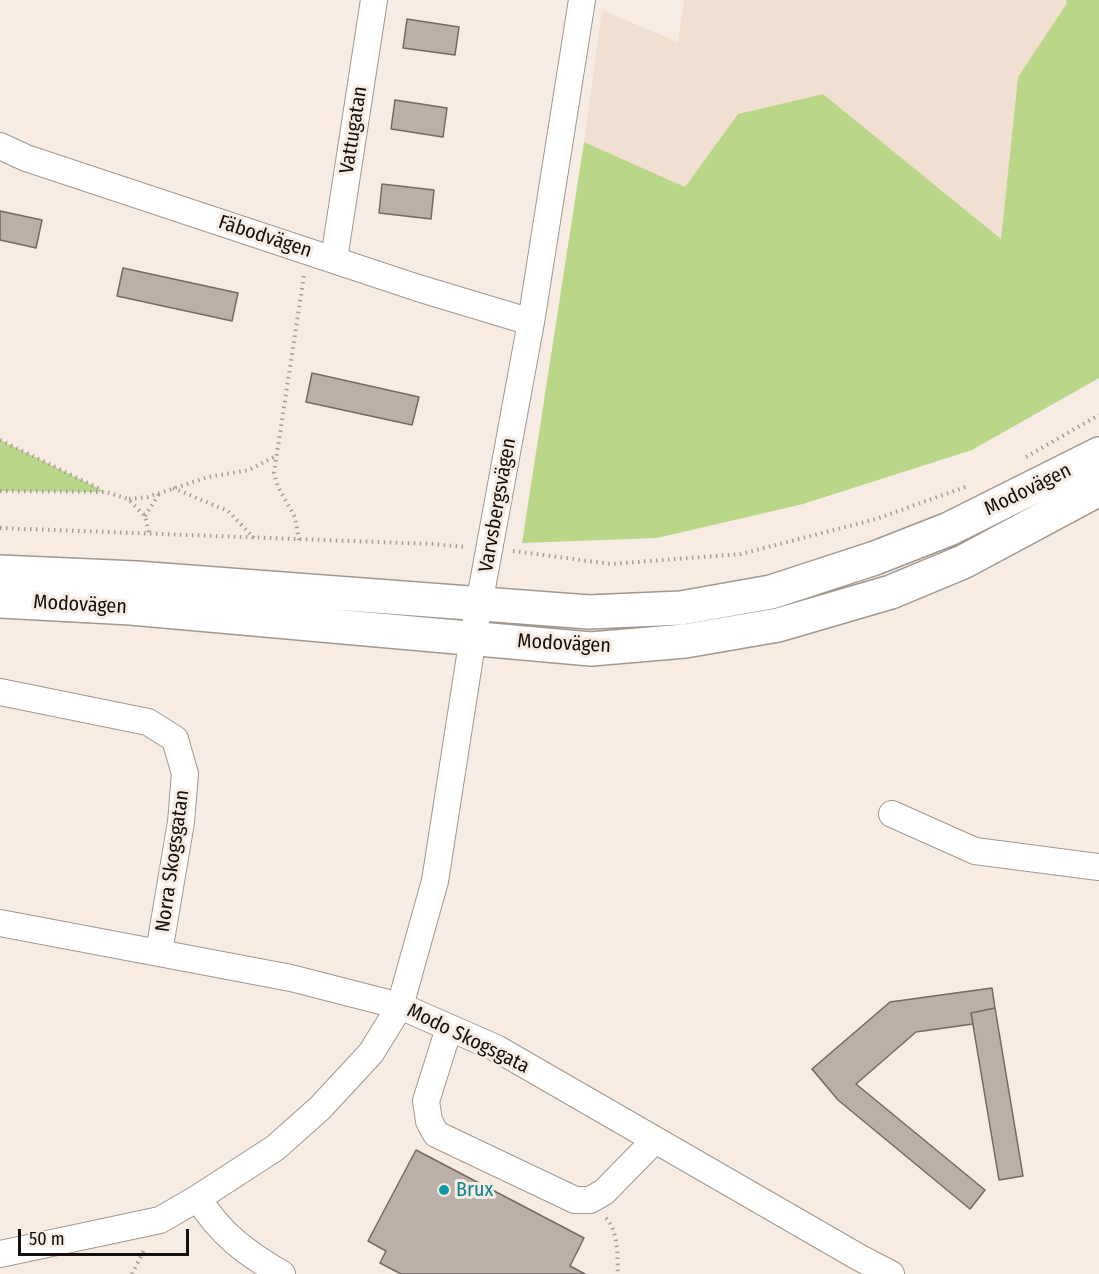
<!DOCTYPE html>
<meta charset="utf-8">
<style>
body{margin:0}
#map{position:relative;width:1099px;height:1274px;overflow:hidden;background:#f7ece3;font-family:"Fira Sans Condensed",sans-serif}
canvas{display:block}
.scale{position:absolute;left:18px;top:1229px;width:171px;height:27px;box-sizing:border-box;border:3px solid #120f0c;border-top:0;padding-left:8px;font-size:18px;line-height:21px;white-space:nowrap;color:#120f0c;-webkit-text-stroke:4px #f7ece3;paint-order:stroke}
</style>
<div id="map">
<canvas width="1099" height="1274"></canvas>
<div class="scale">50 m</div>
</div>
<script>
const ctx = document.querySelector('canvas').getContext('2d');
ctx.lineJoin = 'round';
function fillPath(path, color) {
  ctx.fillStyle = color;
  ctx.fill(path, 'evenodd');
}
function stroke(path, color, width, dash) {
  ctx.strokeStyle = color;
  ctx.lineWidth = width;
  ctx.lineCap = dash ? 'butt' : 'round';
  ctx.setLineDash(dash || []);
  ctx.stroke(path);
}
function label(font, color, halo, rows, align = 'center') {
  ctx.font = font + ' "Fira Sans Condensed",sans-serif';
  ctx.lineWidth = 6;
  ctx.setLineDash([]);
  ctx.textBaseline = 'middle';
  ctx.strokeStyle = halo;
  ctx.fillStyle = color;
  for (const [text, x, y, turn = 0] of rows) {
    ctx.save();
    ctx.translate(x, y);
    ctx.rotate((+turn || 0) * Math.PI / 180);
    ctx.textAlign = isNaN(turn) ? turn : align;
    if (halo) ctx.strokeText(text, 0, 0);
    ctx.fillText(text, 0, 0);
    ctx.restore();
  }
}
fillPath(new Path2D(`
 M684,0h382l1,3 -49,74 -17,162 -178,-145 -85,20 -53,73 -101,-45 18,-132 76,32z`), '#f1e0d2');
fillPath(new Path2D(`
 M1066,0h33v378l-127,72 -169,54 -146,34 -135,5 62,-401 101,45 53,-73 85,-20 178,145 17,-162 49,-74z
 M0,440l106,52 -106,-1z`), '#bad689');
const building = new Path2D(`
 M407,19l52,8 -4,28 -52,-7z
 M395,100l52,8 -4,29 -52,-8z
 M382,184l52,6 -3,29 -52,-6z
 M0,211l42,9 -6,28 -36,-8z
 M123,268l115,25 -6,28 -115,-25z
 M312,373l107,24 -7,28 -106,-23z
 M992,988l3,20 -24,5 2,11 -57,8 -60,52 129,106 -15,19 -132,-109 -26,-31 78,-67z
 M995,1008l28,168 -24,4 -28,-167z
 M416,1150l168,88 -14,28 15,8h-184l-21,-11 6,-12 -18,-10z`);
fillPath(building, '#bab0a8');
stroke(building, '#736a63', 1.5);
const minor = new Path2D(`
 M0,146l26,12 392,130 113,34
 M334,259l40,-259
 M0,692l148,30 27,17 10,35 -4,48 -22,130
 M892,814l83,37 124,16
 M0,923l291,55 109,28 96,42 364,210 31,16
 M449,1028l-23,73 3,20 7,13 139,66h15l14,-8 51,-52
 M198,1198c22,36 48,55 84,76
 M0,1254l160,-34 38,-22 77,-50 45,-40 51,-55 29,-47 35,-125 38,-244 58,-315 51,-322`);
const major = new Path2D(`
 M0,572l136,6 453,34 92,-4 90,-16 104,-34 74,-29 150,-75
 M0,601l131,7 460,41 94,-8 93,-16 113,-33 72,-30 136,-73`);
stroke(minor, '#a0978f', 28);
stroke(major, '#a0978f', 36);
stroke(new Path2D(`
 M0,440l102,50
 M1026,457l73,-42
 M173,488l55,23 26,27
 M0,491l106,1 22,7 17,17 4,18
 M129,499l19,-2 60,-20 41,-7 27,-14
 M145,516l14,-22
 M0,528l432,16 35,3
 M299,540l-4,-23 -17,-30 -4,-14 30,-198
 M513,551l98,13 130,-10 135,-35 92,-33
 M606,1218c13,14 11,38 12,56
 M132,1274l13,-26`), '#a49c95', 4, [1.5, 4.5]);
stroke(minor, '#fff', 26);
stroke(major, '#fff', 33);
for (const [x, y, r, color] of [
 [444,1190,6,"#0f9aa8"]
]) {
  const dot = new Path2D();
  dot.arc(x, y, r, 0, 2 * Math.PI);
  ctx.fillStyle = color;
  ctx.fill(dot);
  stroke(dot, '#f7ece3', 2);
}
label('20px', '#120f0c', '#f7ece3', [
 ["Vattugatan",354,130,-81],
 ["Fäbodvägen",265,237,18],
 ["Modovägen",1028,490,-26],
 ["Varvsbergsvägen",498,505,-80],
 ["Modovägen",80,605,3],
 ["Modovägen",564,644,3],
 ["Norra Skogsgatan",173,861,-82],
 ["Modo Skogsgata",468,1039,26]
]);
label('20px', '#0d838f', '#f7ece3', [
 ["Brux",456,1190]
], 'left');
</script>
